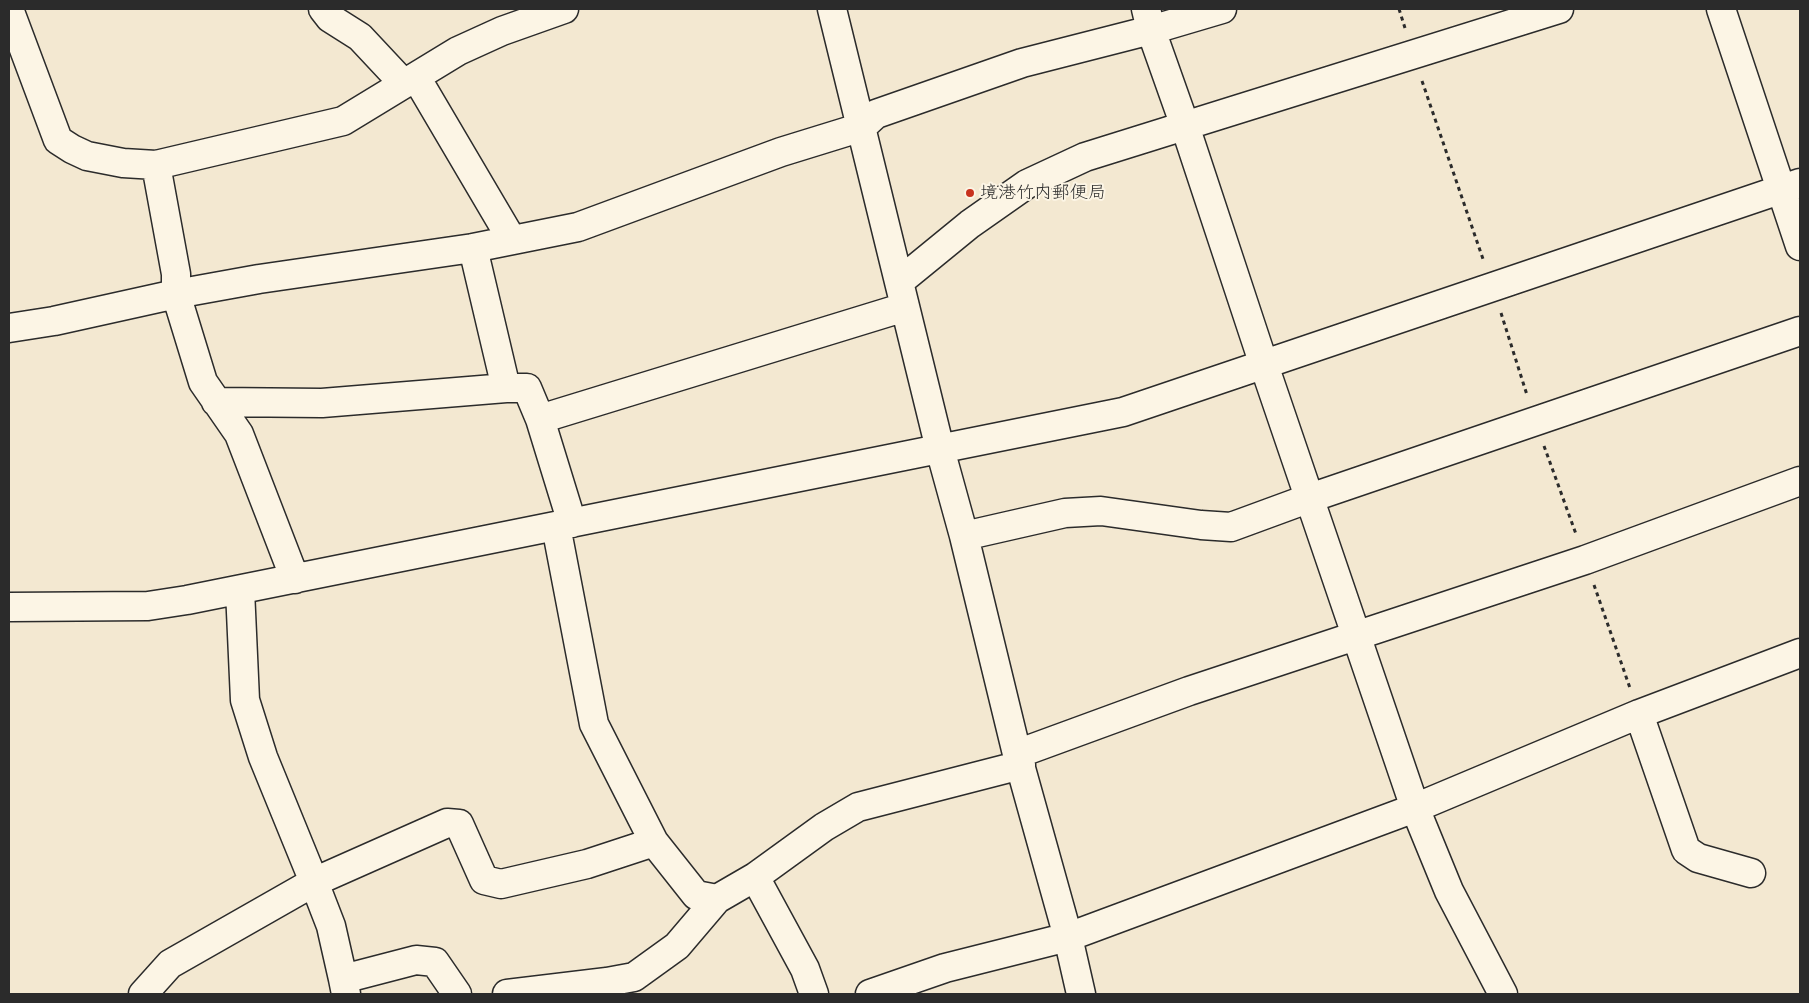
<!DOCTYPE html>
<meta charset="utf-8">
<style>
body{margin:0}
#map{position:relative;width:1809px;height:1003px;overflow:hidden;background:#f3e8d1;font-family:"Balsamiq Sans",sans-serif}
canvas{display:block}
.frame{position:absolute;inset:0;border:10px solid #2b2b2b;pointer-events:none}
</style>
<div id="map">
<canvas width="1809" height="1003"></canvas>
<div class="frame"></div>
</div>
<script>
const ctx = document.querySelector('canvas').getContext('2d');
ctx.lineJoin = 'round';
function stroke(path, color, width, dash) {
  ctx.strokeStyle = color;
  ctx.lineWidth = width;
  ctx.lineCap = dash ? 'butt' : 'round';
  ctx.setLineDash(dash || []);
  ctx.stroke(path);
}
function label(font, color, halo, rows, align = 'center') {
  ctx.font = font + ' "Balsamiq Sans","Klee One",sans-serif';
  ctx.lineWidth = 4;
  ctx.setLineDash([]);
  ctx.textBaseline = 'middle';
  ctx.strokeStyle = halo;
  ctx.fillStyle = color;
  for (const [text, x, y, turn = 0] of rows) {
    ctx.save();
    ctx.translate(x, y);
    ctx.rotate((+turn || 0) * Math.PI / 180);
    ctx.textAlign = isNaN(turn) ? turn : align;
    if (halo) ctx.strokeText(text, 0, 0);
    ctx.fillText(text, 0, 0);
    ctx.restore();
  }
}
const minor = new Path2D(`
 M9,9l49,131 14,9 15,7 36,7 33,2 187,-44 115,-70 44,-20 62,-22
 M323,9l7,9 30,19 44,47
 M832,9l108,440 24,87 53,218 51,183 13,57
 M1146,9l5,21 34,96 79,239 151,443 34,83 54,103
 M1721,9l79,237
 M416,77l96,163
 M899,282l71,-58 57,-40 58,-27 474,-148
 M9,328l45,-7 122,-27v-20l-20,-109
 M216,402l106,1 184,-15
 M540,419l-13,-31h-21l-33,-140 105,-21 203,-75 81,-25 14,-13 146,-51 129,-33 71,-21
 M572,523l-32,-104 365,-112
 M556,526l38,198 60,118 42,53 21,4 38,-22 69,-50 34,-20 163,-42
 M964,536l101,-23 36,-2 100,14 30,2 79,-29 490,-167
 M295,579l-56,-145 -36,-52 -27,-88 83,-15 214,-31
 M9,607l139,-1 39,-6 936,-188 677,-229
 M1639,714l47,136 12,8 53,15
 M1017,754l172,-63 396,-131 215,-79
 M755,877l50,92 9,25
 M343,979l-12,-53 -17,-44 133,-59 12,1 25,56 17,4 86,-20 67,-22
 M143,994l27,-30 144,-82 -51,-125 -18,-57 -5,-110
 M346,994l-3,-15 73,-19 19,2 22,32
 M507,994l100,-12 27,-5 43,-31 40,-47
 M870,994l75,-26 123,-31 347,-129 224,-94 161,-61`);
stroke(minor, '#2b2b2b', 31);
stroke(new Path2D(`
 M1399,9l6,19
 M1422,81l62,181
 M1501,313l26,82
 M1544,446l32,88
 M1594,585l36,103`), '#2b2b2b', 3, [4, 4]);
stroke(minor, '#fcf5e5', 28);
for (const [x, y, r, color] of [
 [970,193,5,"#c8321e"]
]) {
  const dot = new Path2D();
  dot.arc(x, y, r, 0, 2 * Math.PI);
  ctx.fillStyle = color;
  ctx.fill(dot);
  stroke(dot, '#fcf5e5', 2);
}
label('18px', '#2b2b2b', '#fcf5e5', [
 ["境港竹内郵便局",980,193]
], 'left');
</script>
